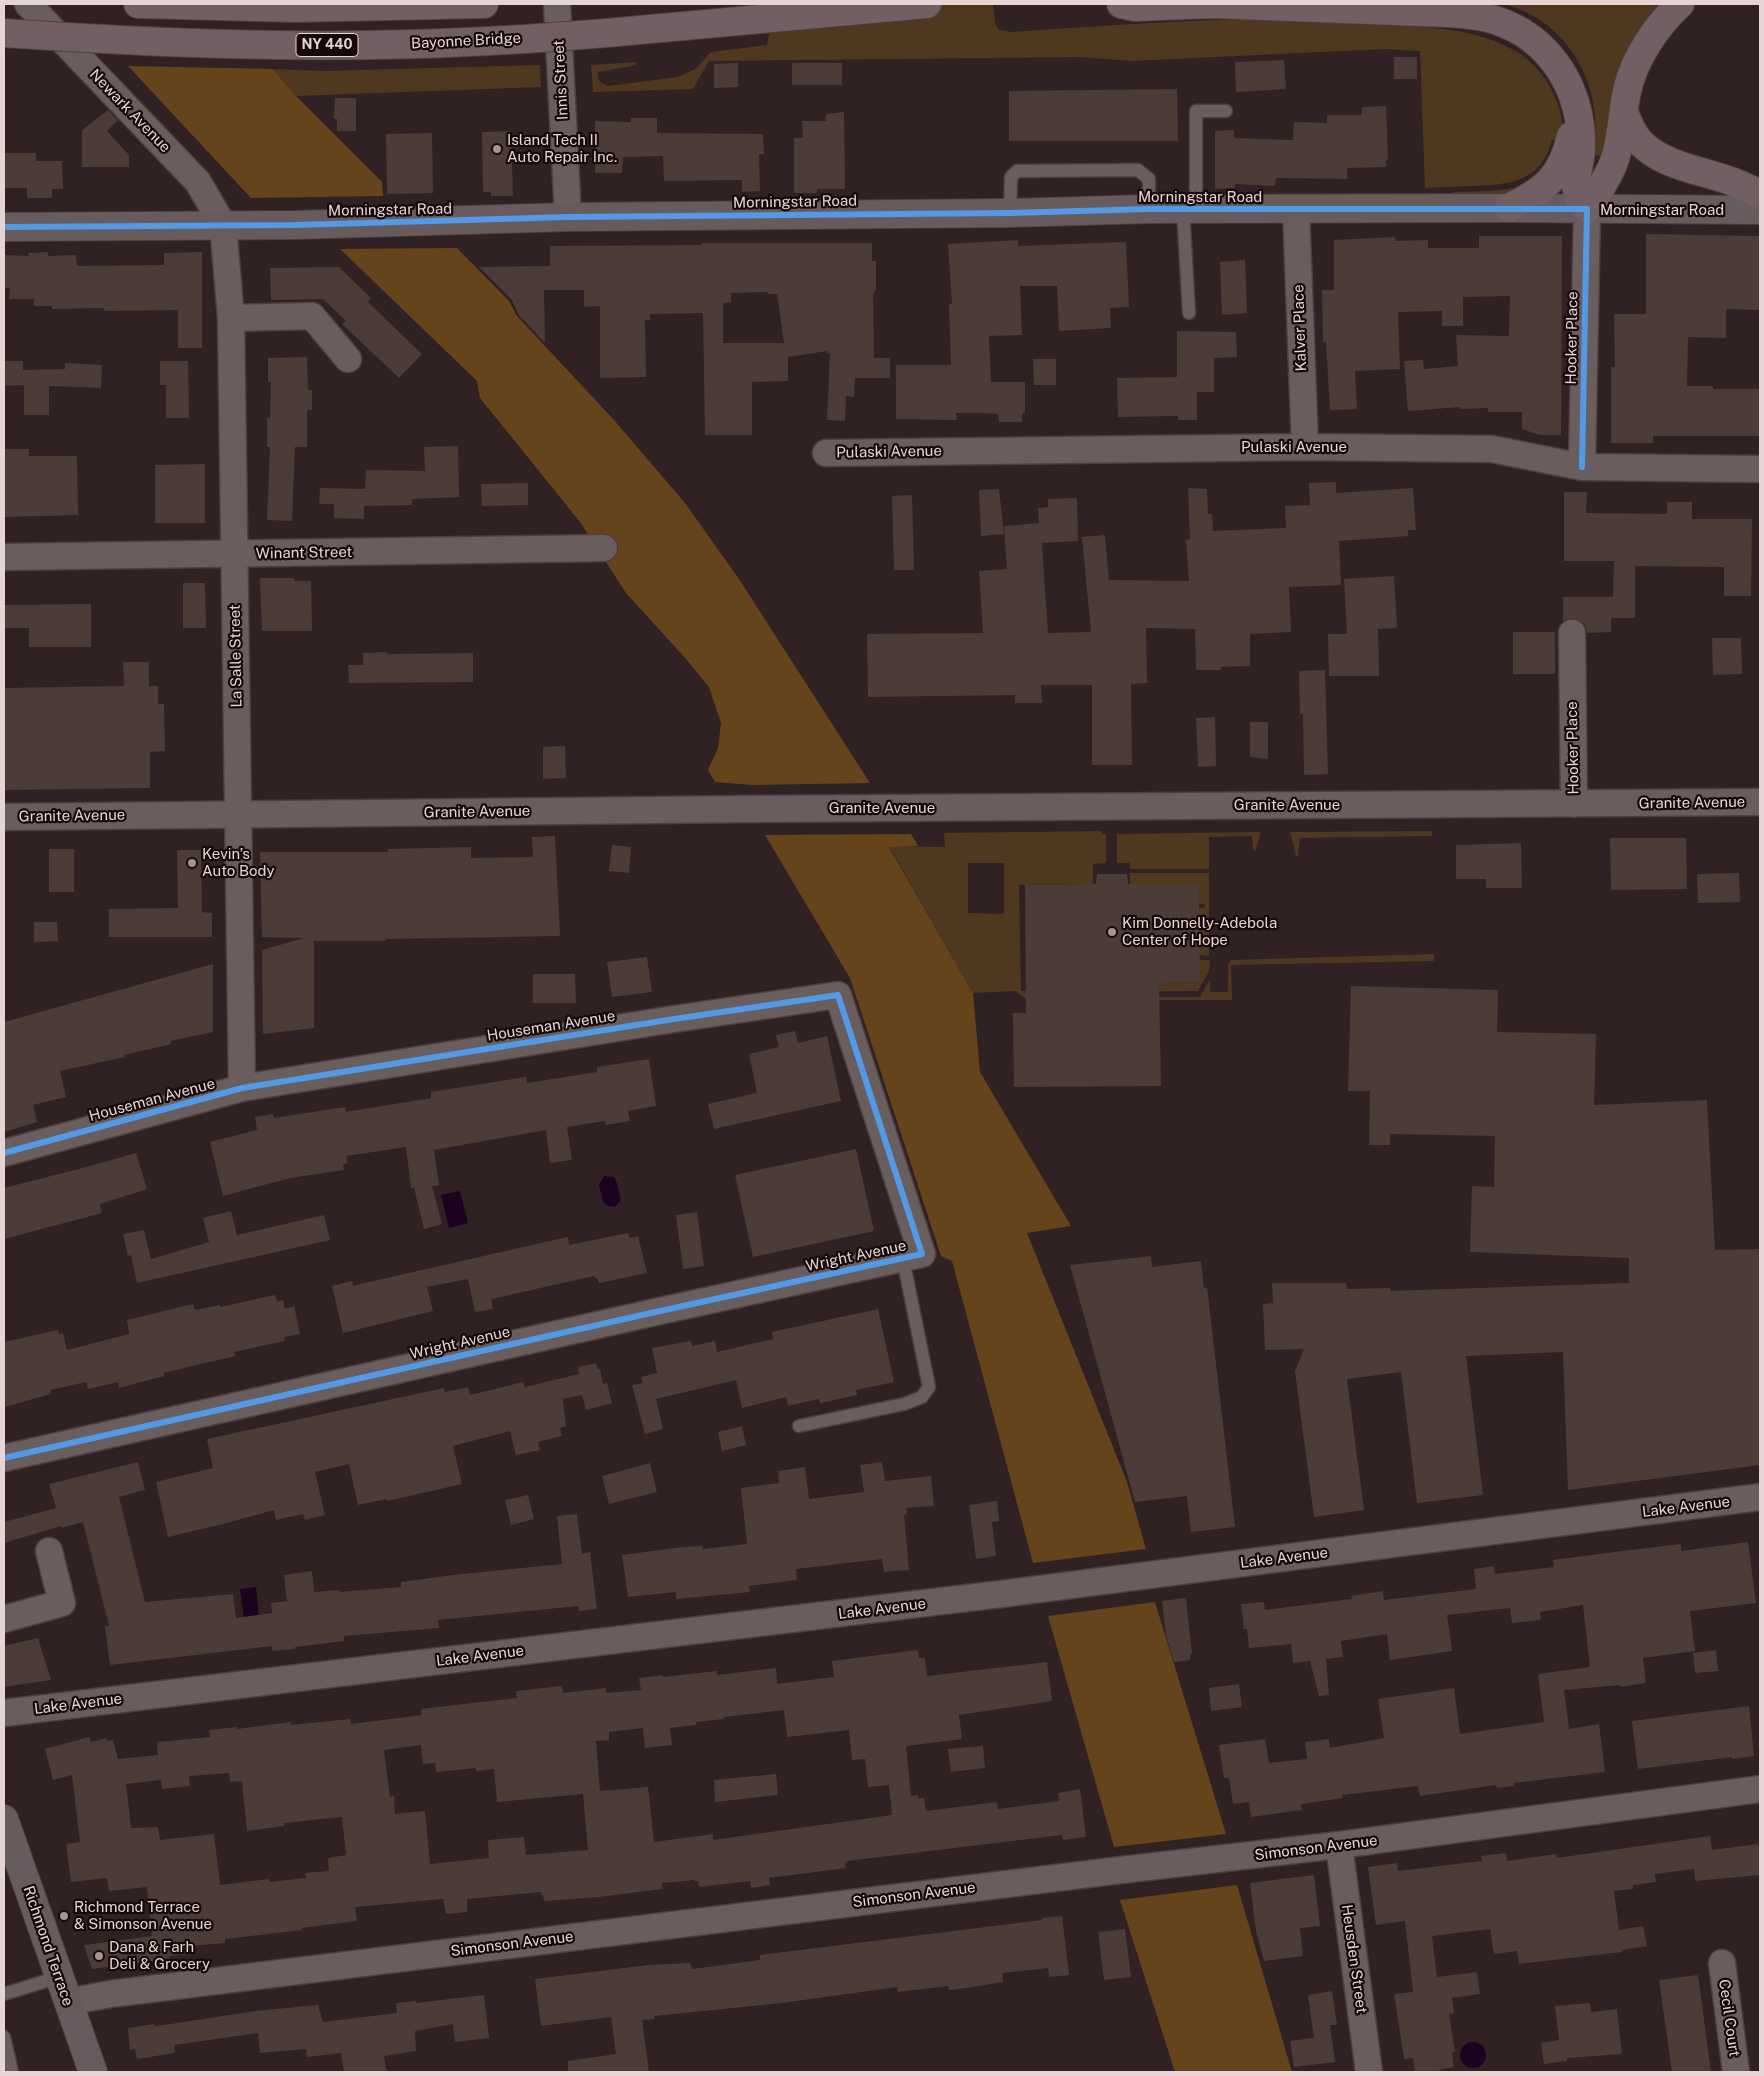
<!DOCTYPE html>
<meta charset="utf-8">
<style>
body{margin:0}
#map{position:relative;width:1764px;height:2076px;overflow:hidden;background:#302122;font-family:"Public Sans",sans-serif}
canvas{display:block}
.frame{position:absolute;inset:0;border:5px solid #e7d4d4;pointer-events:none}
</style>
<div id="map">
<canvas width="1764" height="2076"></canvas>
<div class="frame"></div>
</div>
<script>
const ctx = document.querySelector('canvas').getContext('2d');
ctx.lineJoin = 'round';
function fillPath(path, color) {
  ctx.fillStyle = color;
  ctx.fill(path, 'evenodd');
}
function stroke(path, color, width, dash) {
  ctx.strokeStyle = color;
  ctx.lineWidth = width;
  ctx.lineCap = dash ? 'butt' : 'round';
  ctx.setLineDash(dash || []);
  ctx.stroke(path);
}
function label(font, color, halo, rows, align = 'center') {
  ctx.font = font + ' "Public Sans",sans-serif';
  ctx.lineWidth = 4.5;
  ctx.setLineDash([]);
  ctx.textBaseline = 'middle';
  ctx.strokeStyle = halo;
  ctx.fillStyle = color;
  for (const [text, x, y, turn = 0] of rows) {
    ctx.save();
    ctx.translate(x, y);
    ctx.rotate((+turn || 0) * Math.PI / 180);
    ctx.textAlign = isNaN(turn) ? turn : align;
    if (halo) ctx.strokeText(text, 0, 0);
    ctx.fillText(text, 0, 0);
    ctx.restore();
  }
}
fillPath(new Path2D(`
 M766,4h227l2,19 4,7 14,2c69,-5 138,-10 207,-12 52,-2 104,1 155,4 49,4 99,2 142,28 27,16 47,51 46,83 -1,10 -6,22 -9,32l-40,26 -22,3h-39l-1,-4c27,-1 72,2 91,-20 7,-8 11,-22 16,-32h-7c-11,41 -39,44 -76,46 -17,0 -34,1 -51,2l-5,-137 -35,-2 -254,12 -50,-4 -372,4 -16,28 -100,3 -2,-27 45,-3 1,2 -5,2 -34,6c-2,7 3,12 10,14l70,-9 17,-8 16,-17 56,-7 2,-11z
 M1503,4h162l-59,152 -10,-1 -8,19c4,-19 8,-39 7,-58 -4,-52 -40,-100 -92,-112z
 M540,65l1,22 -245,9 -23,-27 51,2z
 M1102,831v3h4v29l-13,1v20l-74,1 2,106h26l19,7 134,-1 10,-18v13h18v-27l3,-5 203,-6v7l-203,4 1,35h-205l-11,-9 -43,2 -84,-147 56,1 -1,-14zM968,863h36v51l-36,-1z
 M1432,831v5l-132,2 -2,18h-2l-6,-24z
 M1261,832l-6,20 -2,-3 -1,-13 -43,1v32h-79v-6h-13v-29z
 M1130,873h79v83l-10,-1v-47h6v-4h-6l-1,-20h-68z
 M1199,960h11l-1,11 -11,20 -130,1 -21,-5h-21v-3l173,-2z`), '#4e381f');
fillPath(new Path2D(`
 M128,66l145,3 23,27 86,86 1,14 -132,2z
 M457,248l52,53 8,15 97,104 71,83 54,76 131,204 -118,2 -37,-3 -7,-12 10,-22 3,-25 -12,-36 -23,-28 -60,-66 -46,-71 -100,-124 -3,-17 -137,-132z
 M911,834l7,12 -29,1 84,146 7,79 91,154 -44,7 100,249 19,67 -113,14 -81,-302 -11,-5 -91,-278 -85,-143z
 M1155,1602l71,232 -112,13 -66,-231z
 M1237,1885l55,187h-117l-55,-172z`), '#66441b');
fillPath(new Path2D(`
 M604,1176l10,1 3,6 4,17 -6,7 -7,-1 -5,-4 -4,-17z
 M460,1191l8,32 -19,5 -8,-33z
 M256,1587l3,31 -15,2 -4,-31z
 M1460 2055a13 13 0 1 1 26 0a13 13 0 1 1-26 0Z`), '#1b0320');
fillPath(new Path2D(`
 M1394,57h23v22h-23z
 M1284,60l2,29 -50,3 -1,-30z
 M738,63v24l-24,1v-24z
 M792,63h50v22h-50z
 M1177,89l1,52h-169v-50z
 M335,98h21v33h-19v-12h-3z
 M1386,106l2,53 -2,1v7l-39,1v11l-71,-1 -1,8 -40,-2v4l-20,1v-58l19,-1v8l59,2 1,-18 33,1v-8h35v-8z
 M108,110l10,10 -11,11 22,24v12h-47v-37z
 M844,112l1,77h-28v4h-23v-55h9l-1,-17h24v-7z
 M631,118h26v15l106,1 1,20h-5l1,37 -18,1v-12l-78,1 -1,-25 -40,1 -1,16h-27v-52l36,1z
 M511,131l2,65h-22v-4h-8l-1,-60z
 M432,133l1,60 -46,1 -1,-60z
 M4,153h32v8h26l1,28h-11v9h-25v-10h-23z
 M1646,234l114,2v74l-34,-1v29l-38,-1 -1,49h26v3h47v47h-107v7h-42v-76h4l-1,-53h32z
 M1479,236h83l-1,199h-22l-17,-6v-17h-34v-4l-27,1 -1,-2 -52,4 -4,-50 19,-1 1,9 34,-3 -2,-31 53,1 1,-40 -47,1v29h-21v-15l-44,1 2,57 -45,2 2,38 -27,1 -4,-68h-3l-1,-52h12v-50l61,-3v4l33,-1v8h51z
 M1018,240v6l108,-4 3,65 -19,1 1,20 -52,3 -2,-45h-37l2,49 -33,1 2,46h34v31h-3v9h-23l-1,-8 -18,-1h-24l1,7 -61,-1v-54h55l-2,-61h3l-4,-60z
 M702,243h170v18h4v30h-2l-1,7 1,60h16v20h-35l-1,19 -8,-1 -1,25 -18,-1 3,-67 -3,1v-3l-39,6v24l-36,1v53h-47l-2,-122 -53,1v6h-5l1,57 -46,1v-72l-16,1v-17h-40l1,53 -27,-29 -6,-14 -33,-33 71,-1v-20l152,-1zM768,292v2h9l7,49h-61v-40l8,-1v-9z
 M48,252v4l28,-1 1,11 87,-1v-12l38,-1v96h-24v-38l-74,1v-3l-52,1v-3h-18v-7h-25l1,-11h-6v-33l25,1 -1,-3z
 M1245,260l2,53 -25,2 -2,-53z
 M339,267l32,31 -3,4 54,52 -23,24 -57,-54 4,-3 -23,-22 -52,1 -1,-32z
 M1177,331l59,1 1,25 -23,1v34h-17v28h-19v-4l-60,1 -1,-39 60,-1z
 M307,357l1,33h4v20h-5v37h-12l-3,74 -25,-1 3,-73h-3v-29h3l1,-36h-3v-24z
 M1033,359h23v26h-22z
 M4,361h19v9l42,-1v-6l37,2 -1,23 -52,-2v29h-25v-30l-20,1z
 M160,361h28l1,57h-23v-33h-6z
 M458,446l1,51 -47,2v6l-48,1v13l-30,-1v-14h-15l1,-16 45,1 1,-19 59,1 -1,-24z
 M4,449h25v7h48l1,59 -74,2z
 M205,464v59h-50v-58z
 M1336,482v11l77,-5 3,42h-8v6l-69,5 2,44 -52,2 2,45 -41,2v32l-29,1v3h-25l-1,-41 -49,-1 1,55 -16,1 1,81h-40v-80h-51l1,18h-27v-8l-147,2 -1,-63 116,-1 -4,-62 28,-2 -3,-43 35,-3 -1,-15 10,-1v-8l29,-1 1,43 -36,2 6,90 43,-1 -9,-95 23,-2 4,45 80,1 -3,-41 4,-1 -2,-51 19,1 1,25h4l1,17 73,-3 -1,-22 25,-1 -1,-22z
 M528,483v22l-46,1 -1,-22z
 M999,489l5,45 -23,2 -2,-46z
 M1564,492h23l-1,21 81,1v-12h25v17h60l-1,77h-27v-29l-89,-1v52h-24v14l-24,1 -2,-8 -6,-5 -8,-2 -8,3v-24h50l1,-36h-50z
 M912,495l2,75h-20l-2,-74z
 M1394,576l3,52 -19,1 1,47h-50l-1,-42h19l-3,-55z
 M260,578h34v3h17l1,50h-50z
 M183,583h22l1,45h-23z
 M91,604v43h-62v-19h-25v-23z
 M1513,632h42v42h-42z
 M1712,638h29l1,36 -29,1z
 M387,652v2l86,-1v29l-124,1 -1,-18h15v-12z
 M123,662h26v24h9v18h6l1,47 -15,1v36l-146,2v-102l120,-2z
 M1325,670l3,104 -24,1 -1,-61h-3l-1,-43z
 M1215,717l1,49 -18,1 -2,-49z
 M1250,722h18v37l-18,-2z
 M565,746l1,32 -23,1v-32z
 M555,836l5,100 -175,3 1,2h-72v87l-51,6 -1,-84 42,-12 -42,-1 -2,-85h128v-3l83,-2v11l62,-1 -1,-20z
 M1610,838h76l1,51 -76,1z
 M1521,843l1,45h-36v-9h-30v-34z
 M612,845l19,2 -2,26 -20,-2z
 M49,849h25v43h-25z
 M177,850h24l1,62 10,1v24h-103v-28l69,-1z
 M1739,873l1,29 -42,1 -1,-29z
 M1097,874h30l1,10h71l1,98 -41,1 2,103 -147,1 -1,-74h13l-1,-128 71,-1z
 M34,922h23l1,19 -24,1z
 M647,957l5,35 -40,5 -5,-35z
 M213,964v68l-43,9 1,3 -47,11 1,2 -65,14 6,26 -33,8 4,17 -33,10v-110z
 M533,974h42l1,29h-43z
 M1351,986l147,4 -1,42 99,2 -2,71 113,-5 8,150 45,-1v216l-192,25 -5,-138 -97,4 17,139 -66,8 -16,-131 -54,7 17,131 -50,7 -19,-146 9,-22 -39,1 -2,-46 10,-1 -1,-20h74l1,6 43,-1v3l239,-8v-25l-159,-6 2,-66 22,1 1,-51 -105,-2v11h-21l1,-54h-22z
 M795,1031l3,12 29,-7 14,65 -127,28 -6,-25 49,-11 -8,-39 30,-7 -3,-12z
 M649,1059l7,47 -28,5 2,10 -24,4 -1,-4 -38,6 5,33 -22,3 -4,-33 -112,20 5,35 -7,1 10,38 -18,5 -10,-41h-3l-5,-41 -60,9 1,7 -4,1 1,6 -54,8 -67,18 -13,-54 47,-12 -2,-13 18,-3 1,4 71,-11 1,5 85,-14v-6l95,-15 1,6 70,-11v-5z
 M856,1149l18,82 -121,26 -18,-82z
 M136,1153l11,36 -47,15 2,9 -98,26v-51l86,-22z
 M231,1211l6,24 87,-20 6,25 -193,43 -6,-28 -3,1 -5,-22 21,-4 7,29 58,-17 -6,-24z
 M697,1212l7,54 -21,3 -7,-54z
 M628,1233l2,5 8,-2 9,37 -48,10 -2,-5h-2l-1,-2 -103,23 2,10 -18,3 -7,-33 -41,8 6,24 -90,22 -11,-47 20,-5 1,5 20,-5 195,-44 1,8z
 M1151,1256l1,11 49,-6 3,27 3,-1 28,240 -44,5 -4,-36 -52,6 -65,-237z
 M275,1295l2,7 6,-2 2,9 9,-3 6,28 -16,3 1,4 -51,11 1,4 -72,17 1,3 -45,12 -1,-6 -30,7 -2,-7 -36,8 1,4 -47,13v-65l54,-12 1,4 4,-1 4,17 62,-16 -2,-14 66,-16 2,6 25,-5v2z
 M878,1309l16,73 -38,8 1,5 -37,8 -1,-4 -31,7 -2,-9 -44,11 -6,-28 -80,19 7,30 -18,5 -13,-49 11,-2 -2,-6 16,-4 -5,-25 39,-7 1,5 23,-5 2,11 56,-13 -1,-7z
 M596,1363l2,6h2l3,15 4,-1 5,20 -26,7 -4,-15 -19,4 3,27 -6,2 2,8 -24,6 2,8 -24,5 -6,-24 -57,15 9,38 -75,17v-2l-29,6 -9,-41 -34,8 10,43 -20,5 -2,-6 -27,6 -2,-10 -51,14 -55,13 -12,-55 57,-14 -6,-29 237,-51 1,4 23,-5 2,8 53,-13 2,5 54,-13 -1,-7z
 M742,1426l4,19 -24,6 -4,-19z
 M138,1462l7,28 -26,7 26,105 88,-8 3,24 36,-5 -1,-10 16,-2 -3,-26 28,-4 2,21 25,-2 1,2 61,-5v-5l52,-7 109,-11 -5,-48 20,-2 5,40 8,-2 7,57 -18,2 -1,-5 -140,14 1,8 -95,8v5l-49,6v2l-23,2v-5l-162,19 -5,-39h4l-26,-104 -21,6 -1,-2 -57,17v-21l52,-14 -7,-24z
 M882,1462l3,19 46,-5 3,30 -28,2 1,6 -3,1 5,55 -25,2 -2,-13 -86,10 1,11 -48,6 1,6 -74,7v-7l-48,5 -6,-42 61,-8 19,-1 1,3 44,-5 -6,-56 38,-5 -1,-12 27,-4 4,32 55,-7 -4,-27z
 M650,1463l7,29 -48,12 -7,-28z
 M528,1495l6,24 -23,6 -6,-25z
 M997,1501l2,20 -7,1 4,34 -20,3 -7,-54z
 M1748,1542l8,61 -66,8 5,40 -52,7 3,25 -25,4 -1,-2 -56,5 5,39 30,-5 6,48 -91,11v3l-17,2 -1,-3 -76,11 -2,-10 -76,9 1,3 -42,6 1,6 -51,7 -2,-15 -16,2 -4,-26h-5l-5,-33 46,-6 4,24 38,-4 -2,-17 24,-3 1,9 54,-10 -6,-39 76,-11 6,46 84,-12 -6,-48 52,-7 -7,-62 -43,7 1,8 -29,3 -2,-15 -63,7 5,36 -62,9 -3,-26 -46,7 2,16 -17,2 3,36 -10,1 -9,-35 -17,2 -2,-19 -42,4 -2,-19h-3l-3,-25 23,-2 1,8 87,-11 -1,-3 32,-5 1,9 92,-11 -2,-20 20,-3 1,8 59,-7 -1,-7 77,-10 51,-6v7z
 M1186,1598l6,56h-2v6l-16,2 -8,-27 -4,-34z
 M38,1638l13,42 -47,7v-41z
 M918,1650l1,8h6l2,18 120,-14 5,39 -93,14 3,24 -56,7 5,50 7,-1v3h6l2,13 71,-9 1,7 61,-8 -1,-8 22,-4 6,48 -23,3 -1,-5 -215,26v2h-2l1,5 -77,10 1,7 -19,3 -1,-7 -51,6 -1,-6 -3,1v-2l-33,3v6l-63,8 -55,4 -1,-6h-2v-3l-74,7v13l-21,2 -3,-15 -88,8 2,14 -56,7 1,2 -77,9v4l-34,3 1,8 -23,2 1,3 -78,10 -8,-24 68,-9 -5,-49 -38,4 -2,-13 -36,4 -5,-38 14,-2 -8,-67 -19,5 -8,-31 44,-12 2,5 15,-4 2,3 5,-1 5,19 40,-4 -1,-13 53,-5 -1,-7 28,-3v2l54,-7v3l59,-6 1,5 24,-3 47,-6 -1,-6 96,-11 -1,-7 46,-5 1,7 43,-5v5l35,-3 -2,-12 24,-3v2l54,-6v4l59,-7 1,16 57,-7 -2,-16zM784,1710l3,27 62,-7 3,30 13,-1 3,28 21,-2 3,30 -179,25v-6l-59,8 -6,-55 -48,4 -4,-50 13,-1v-8l34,-4 2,20 27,-3 -2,-17 26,-3v-3l28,-3v-2zM421,1745l2,19 12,-1 1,9 40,-4v3l18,-2 3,33 86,-8 5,56 -62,5 -2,-18 -36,3 1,18 -59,6 -5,-53 -30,3 -1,-18 -4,1 -6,-47zM229,1773l1,9 12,-1 5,50 37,-5v-3l58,-6 4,38 -18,3 1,13 -24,2 1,5 -36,4 -1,-3 -49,6 -6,-51 -54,6 -2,-13 -27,1 -5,-44 35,-4 1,9 28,-3 -1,-10z
 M1716,1650l2,21 -23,2 -2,-20z
 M1239,1684l3,23 -31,4 -2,-23z
 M1749,1706l5,50 -22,3v-2l-94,12 -6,-48z
 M983,1746l2,22 -34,4 -3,-23z
 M776,1774l2,21 -63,7 -1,-22z
 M1710,1836l2,14 46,-6v2h2v29l-65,6 -1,-12 -39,5 1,8 -23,3v4l-19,2 5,39 24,-4 4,20 -25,4v2l-103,12 -2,-13 -23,3 -4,-25 -58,7 5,41 40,-5 3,22 -28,4 2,15 -5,1 6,38h-3l2,15 -15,3 1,2h-25l-2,-14 -9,1 -10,-65 19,-2 -8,-71 -29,4 -8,-58 29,-4 1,8 84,-10 -1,-5 25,-3 1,8 49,-7 1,4z
 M1314,1875l6,51 -20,2 3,28 -39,5 -8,-30 -6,-48z
 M1062,1916l7,59 -20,2 -1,-9 -46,5 1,9 -36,6 -18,2 -1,-4 -50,6 -1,-5 -115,16 -128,13v3l-12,1 7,52h-81v-11l48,-7 -5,-37 -70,9 -6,-47 114,-14 41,-2 2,6 68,-9v-5l282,-35v-2z
 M1125,1929l6,48 -27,3 -6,-48z
 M1698,1975l13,97h-39l-13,-92z
 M1332,1991l5,34h-7l5,37 -41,5 -4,-26 24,-3 -6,-43z
 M484,1995l5,43 -34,4 -2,-18 -38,7 1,20 -32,5 3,16h-43l-3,-19 -34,4 -1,-8 -46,4 -2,-20 -84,12 1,8 -38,6 -2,-10 -5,1 -2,-22 26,-4v2l17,-2 84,-13 63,-6 5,17 74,-9 -1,-9 1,-1 19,-2v2z
 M1590,2003l1,9 26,-3 5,45 -55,4v3l-23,3 -3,-21 18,-3 -4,-34z`), '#4c3c38');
const lane = new Path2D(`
 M1183,209l6,104
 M1196,209v-98h30
 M1010,213l1,-36 6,-6 121,-1 11,9v30
 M799,1426l105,-22 18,-7 7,-10 -26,-128
 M4,1994l55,-17
 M4,2037l8,35`);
const street = new Path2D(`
 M28,4l170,178 25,43 8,93 11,770
 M557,4l11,213
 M1296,209l9,238
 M231,318l81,-2 36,43
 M826,453l479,-6 187,2 90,18 178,2
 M1582,467l5,-258
 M4,557l600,-9
 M1572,633l2,171
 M4,817l746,-8 1010,-7
 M4,1153l238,-65 432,-69 164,-24 84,259 -262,57 -656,147
 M4,1619l58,-16 -13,-52
 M4,1713l997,-119 759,-97
 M1339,1845l30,227
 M1722,1963l14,109
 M68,2002l42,-8 1011,-124 218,-25 421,-56`);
const secondary = new Path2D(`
 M4,227l291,-2 273,-8 442,-4 139,-4 359,-1 252,2
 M4,1819l89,253`);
const highway = new Path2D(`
 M138,4l157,4 189,-4
 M1121,4l14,3 78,-3 233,9c16,1 34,2 49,7 56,18 87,70 86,127 -1,28 -14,37 6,62 10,-16 22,-32 28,-50 7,-22 7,-45 12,-68 7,-32 29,-65 53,-87
 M650,29l277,-25
 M1624,112c4,11 8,21 16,30 25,26 64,28 96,41 8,3 16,7 24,11
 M1508,208c36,-17 54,-31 63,-72`);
stroke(lane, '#4d3f40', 15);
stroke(street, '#4d3f40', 29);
stroke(secondary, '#4d3f40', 30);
stroke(highway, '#4d3f40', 30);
stroke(lane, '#695d5e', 12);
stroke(street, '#695d5e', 26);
stroke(secondary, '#685b5d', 28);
stroke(highway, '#715f63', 28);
const highwayBridge = new Path2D(`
 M4,33c90,6 181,11 272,12 125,2 250,-4 374,-16`);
stroke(highwayBridge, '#4d3f40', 30, []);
stroke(highwayBridge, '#715f63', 28);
stroke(new Path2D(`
 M4,227l291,-2 273,-8 442,-4 139,-4h438l-5,258
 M4,1153l238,-65 432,-69 164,-24 84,259 -262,57 -656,147`), '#5399e6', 6);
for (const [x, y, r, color] of [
 [497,149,5,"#a79596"],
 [192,863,5,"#a79596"],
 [1112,932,5,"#a79596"],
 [64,1916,5,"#a79596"],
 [99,1956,5,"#a79596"]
]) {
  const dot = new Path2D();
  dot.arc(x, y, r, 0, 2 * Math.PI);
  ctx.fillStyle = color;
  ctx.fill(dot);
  stroke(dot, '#15090a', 2);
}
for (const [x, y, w] of [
 [327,45,62]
]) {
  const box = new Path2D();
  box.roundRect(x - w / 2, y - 11.5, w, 23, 4);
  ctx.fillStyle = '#15090a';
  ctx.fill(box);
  stroke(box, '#e7d4d4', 1);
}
label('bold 14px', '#e7d4d4', null, [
 ["NY 440",327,45]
]);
label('15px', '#e7d4d4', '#15090a', [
 ["Bayonne Bridge",466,41,-3],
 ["Innis Street",561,80,-93],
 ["Newark Avenue",130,111,46],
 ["Morningstar Road",1200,197],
 ["Morningstar Road",795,202,-1],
 ["Morningstar Road",390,210,-1],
 ["Morningstar Road",1662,210],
 ["Kalver Place",1300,328,-92],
 ["Hooker Place",1572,338,-89],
 ["Pulaski Avenue",1294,447],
 ["Pulaski Avenue",889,452,-1],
 ["Winant Street",304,553,-1],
 ["La Salle Street",236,656,-91],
 ["Hooker Place",1573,748,-91],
 ["Granite Avenue",1692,803,-1],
 ["Granite Avenue",1287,805],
 ["Granite Avenue",882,808],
 ["Granite Avenue",477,812,-1],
 ["Granite Avenue",72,816,-1],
 ["Houseman Avenue",551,1026,-9],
 ["Houseman Avenue",152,1100,-15],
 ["Wright Avenue",856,1256,-12],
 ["Wright Avenue",460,1343,-13],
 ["Lake Avenue",1686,1507,-7],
 ["Lake Avenue",1284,1558,-7],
 ["Lake Avenue",882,1609,-7],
 ["Lake Avenue",480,1656,-7],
 ["Lake Avenue",78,1704,-7],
 ["Simonson Avenue",1316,1848,-7],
 ["Simonson Avenue",914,1895,-7],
 ["Simonson Avenue",512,1944,-7],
 ["Richmond Terrace",48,1946,71],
 ["Heusden Street",1354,1959,82],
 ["Cecil Court",1729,2018,82]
]);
label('15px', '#e7d4d4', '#15090a', [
 ["Island Tech II",507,140],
 ["Auto Repair Inc.",507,157],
 ["Kevin’s",202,854],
 ["Auto Body",202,871],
 ["Kim Donnelly-Adebola",1122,923],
 ["Center of Hope",1122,940],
 ["Richmond Terrace",74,1907],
 ["& Simonson Avenue",74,1924],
 ["Dana & Farh",109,1947],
 ["Deli & Grocery",109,1964]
], 'left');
</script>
